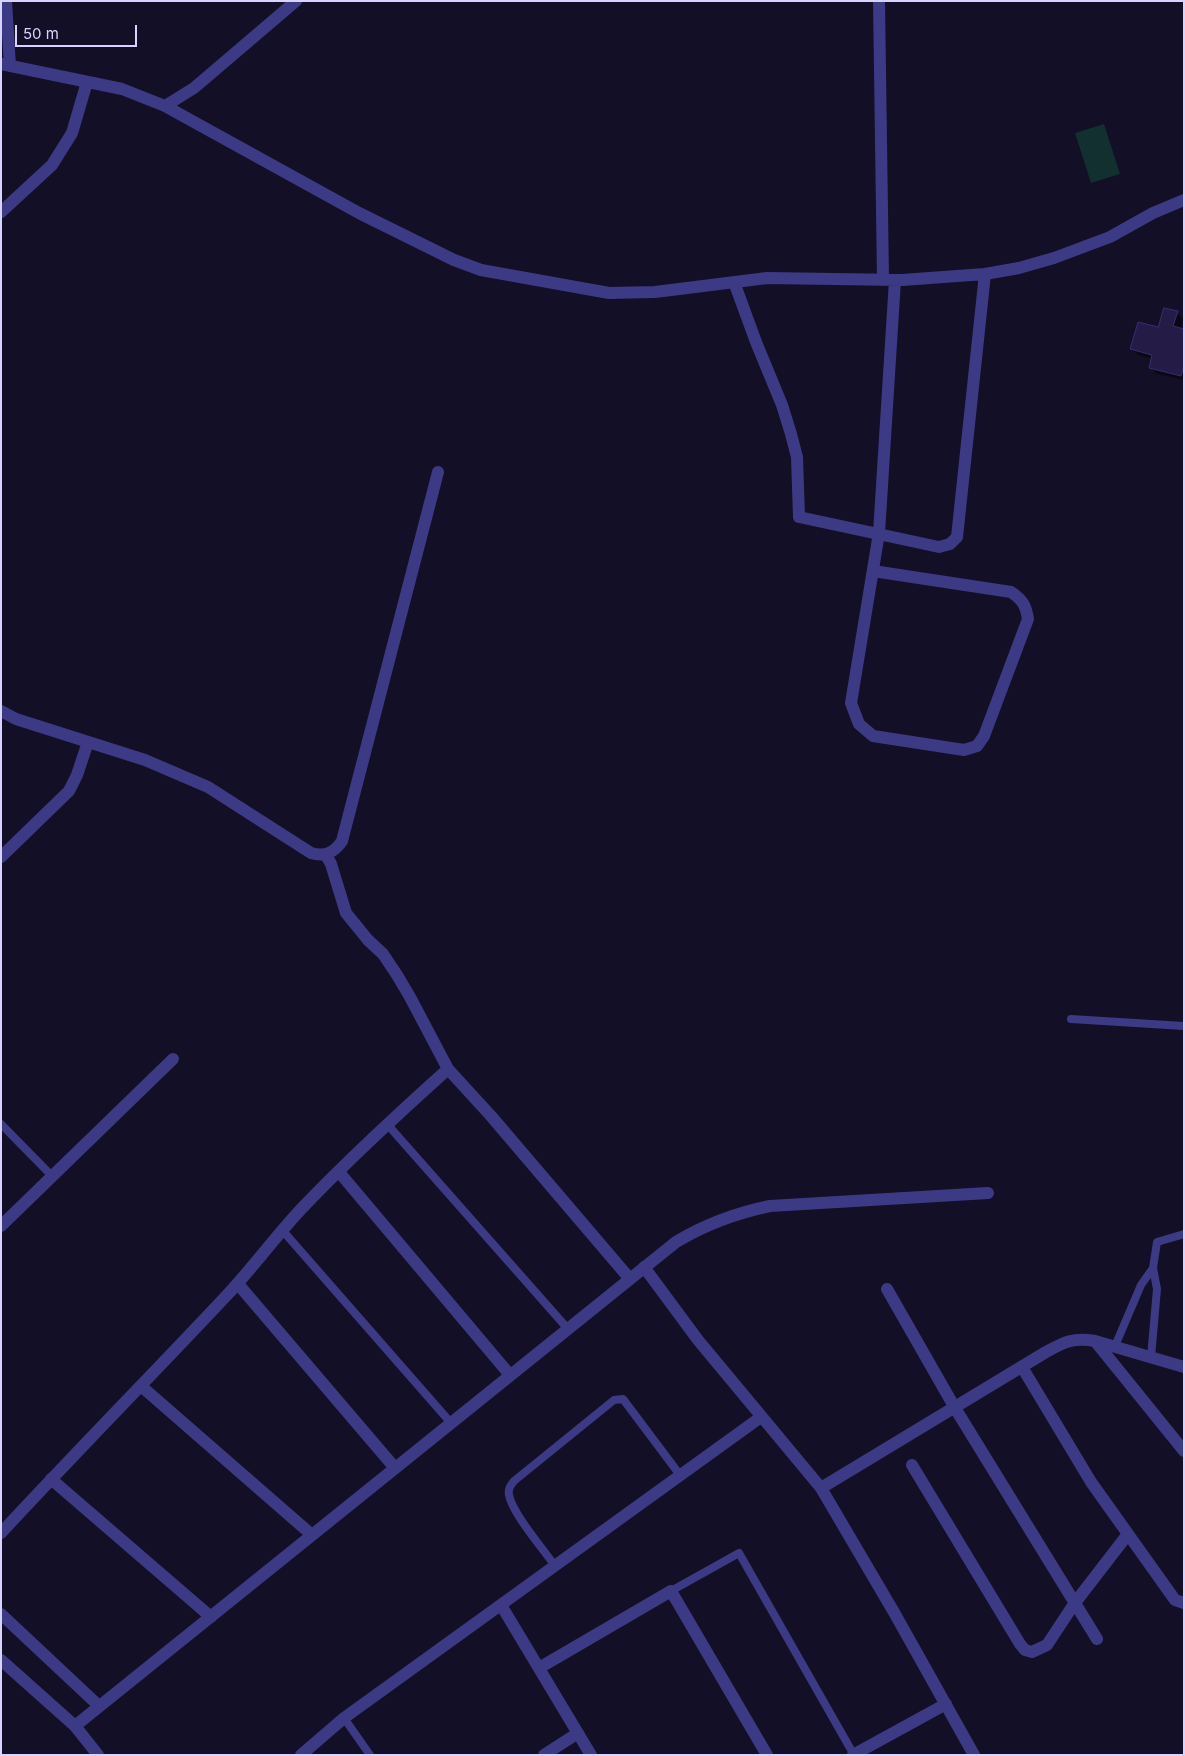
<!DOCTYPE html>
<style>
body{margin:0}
#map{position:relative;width:1185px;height:1756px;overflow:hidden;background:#130f26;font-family:Inter,sans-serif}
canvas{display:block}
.frame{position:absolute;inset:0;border:2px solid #d9d4ff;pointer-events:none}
.scale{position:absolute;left:15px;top:25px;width:122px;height:22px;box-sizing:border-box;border:2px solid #d9d4ff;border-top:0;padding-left:6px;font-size:15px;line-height:18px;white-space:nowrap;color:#d9d4ff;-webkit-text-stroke:4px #130f26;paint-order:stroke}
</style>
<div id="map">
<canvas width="1185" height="1756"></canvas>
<div class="frame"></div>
<div class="scale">50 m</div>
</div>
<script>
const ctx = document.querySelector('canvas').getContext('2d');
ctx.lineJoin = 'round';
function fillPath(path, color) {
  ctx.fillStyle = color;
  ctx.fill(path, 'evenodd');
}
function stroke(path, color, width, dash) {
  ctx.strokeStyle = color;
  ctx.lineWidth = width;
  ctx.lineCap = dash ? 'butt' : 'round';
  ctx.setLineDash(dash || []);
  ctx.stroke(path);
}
fillPath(new Path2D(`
 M1104,124l16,50 -29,9 -16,-50z`), '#12302f');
fillPath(new Path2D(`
 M1177,313l6,6 -3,11 4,1v49l-27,-6 -7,-7 3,-8 -15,-4 -6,-6 26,-20z`), '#0007');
const building = new Path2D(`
 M1164,308l14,3 -5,15 11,3v37l-3,10 -32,-8 3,-13 -22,-6 8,-27 20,5z`);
fillPath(building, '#241b47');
stroke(building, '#3b2d73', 1);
stroke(new Path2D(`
 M1071,1019l113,7
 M1,1124l51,52
 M387,1124l181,205
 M283,1231l168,192
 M1115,1346l26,-61 12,-17
 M1151,1357l6,-68 -4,-21 4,-26 27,-8
 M555,1566c-11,-16 -43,-53 -46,-71 -1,-6 1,-9 5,-14l100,-81 9,-1 57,76
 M671,1591l68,-38 115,202
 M344,1718l26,37`), '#3d3a85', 8);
stroke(new Path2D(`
 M6,1l4,65
 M879,1l4,279
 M1,64l121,25 43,17 194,107 95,47 27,10 128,23 46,-1 112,-14 135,2 83,-6 34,-6 35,-10 56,-21 43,-24 31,-13
 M165,106l29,-18 102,-87
 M1,212l51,-47 20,-32 15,-51
 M734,282l22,60 26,63 9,29 6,23 2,60 140,30 11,-3 7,-7 28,-263
 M873,571l138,21c12,8 15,14 17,27l-44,117 -7,10 -13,4 -91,-14 -14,-12 -8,-21 28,-170 16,-253
 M1,711l15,8 129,41 63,27 103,66c14,4 23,0 31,-12l96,-369
 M326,855l5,9 15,49 22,27 15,14 14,21 13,22 38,72 43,47 139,163
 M1,857l68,-66 8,-16 11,-33
 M339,1172l171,203
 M1,1226l172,-167
 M644,1267l54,73 123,148 74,126 79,141
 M238,1284l157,184
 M887,1289l68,119 142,231
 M1095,1341l89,110
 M1022,1367l69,115 84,118 9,3
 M141,1386l171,149
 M912,1465l108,179 5,6 7,2 15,-7 27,-41 54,-70
 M51,1479l160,138
 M821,1488l225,-136c18,-10 28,-15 49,-11l89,26
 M1,1533c75,-81 152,-159 227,-239 27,-29 50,-61 77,-89 46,-48 94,-92 143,-136
 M501,1605l90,150
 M1,1614l98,92
 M539,1668l132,-77 96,164
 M75,1726l601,-484c30,-18 60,-29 94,-36l218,-13
 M301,1755l43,-37 417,-301
 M544,1755l34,-22
 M853,1755l93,-51`), '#3d3a85', 12);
stroke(new Path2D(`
 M1,1660l74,66 23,29`), '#3d3a85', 12);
</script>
